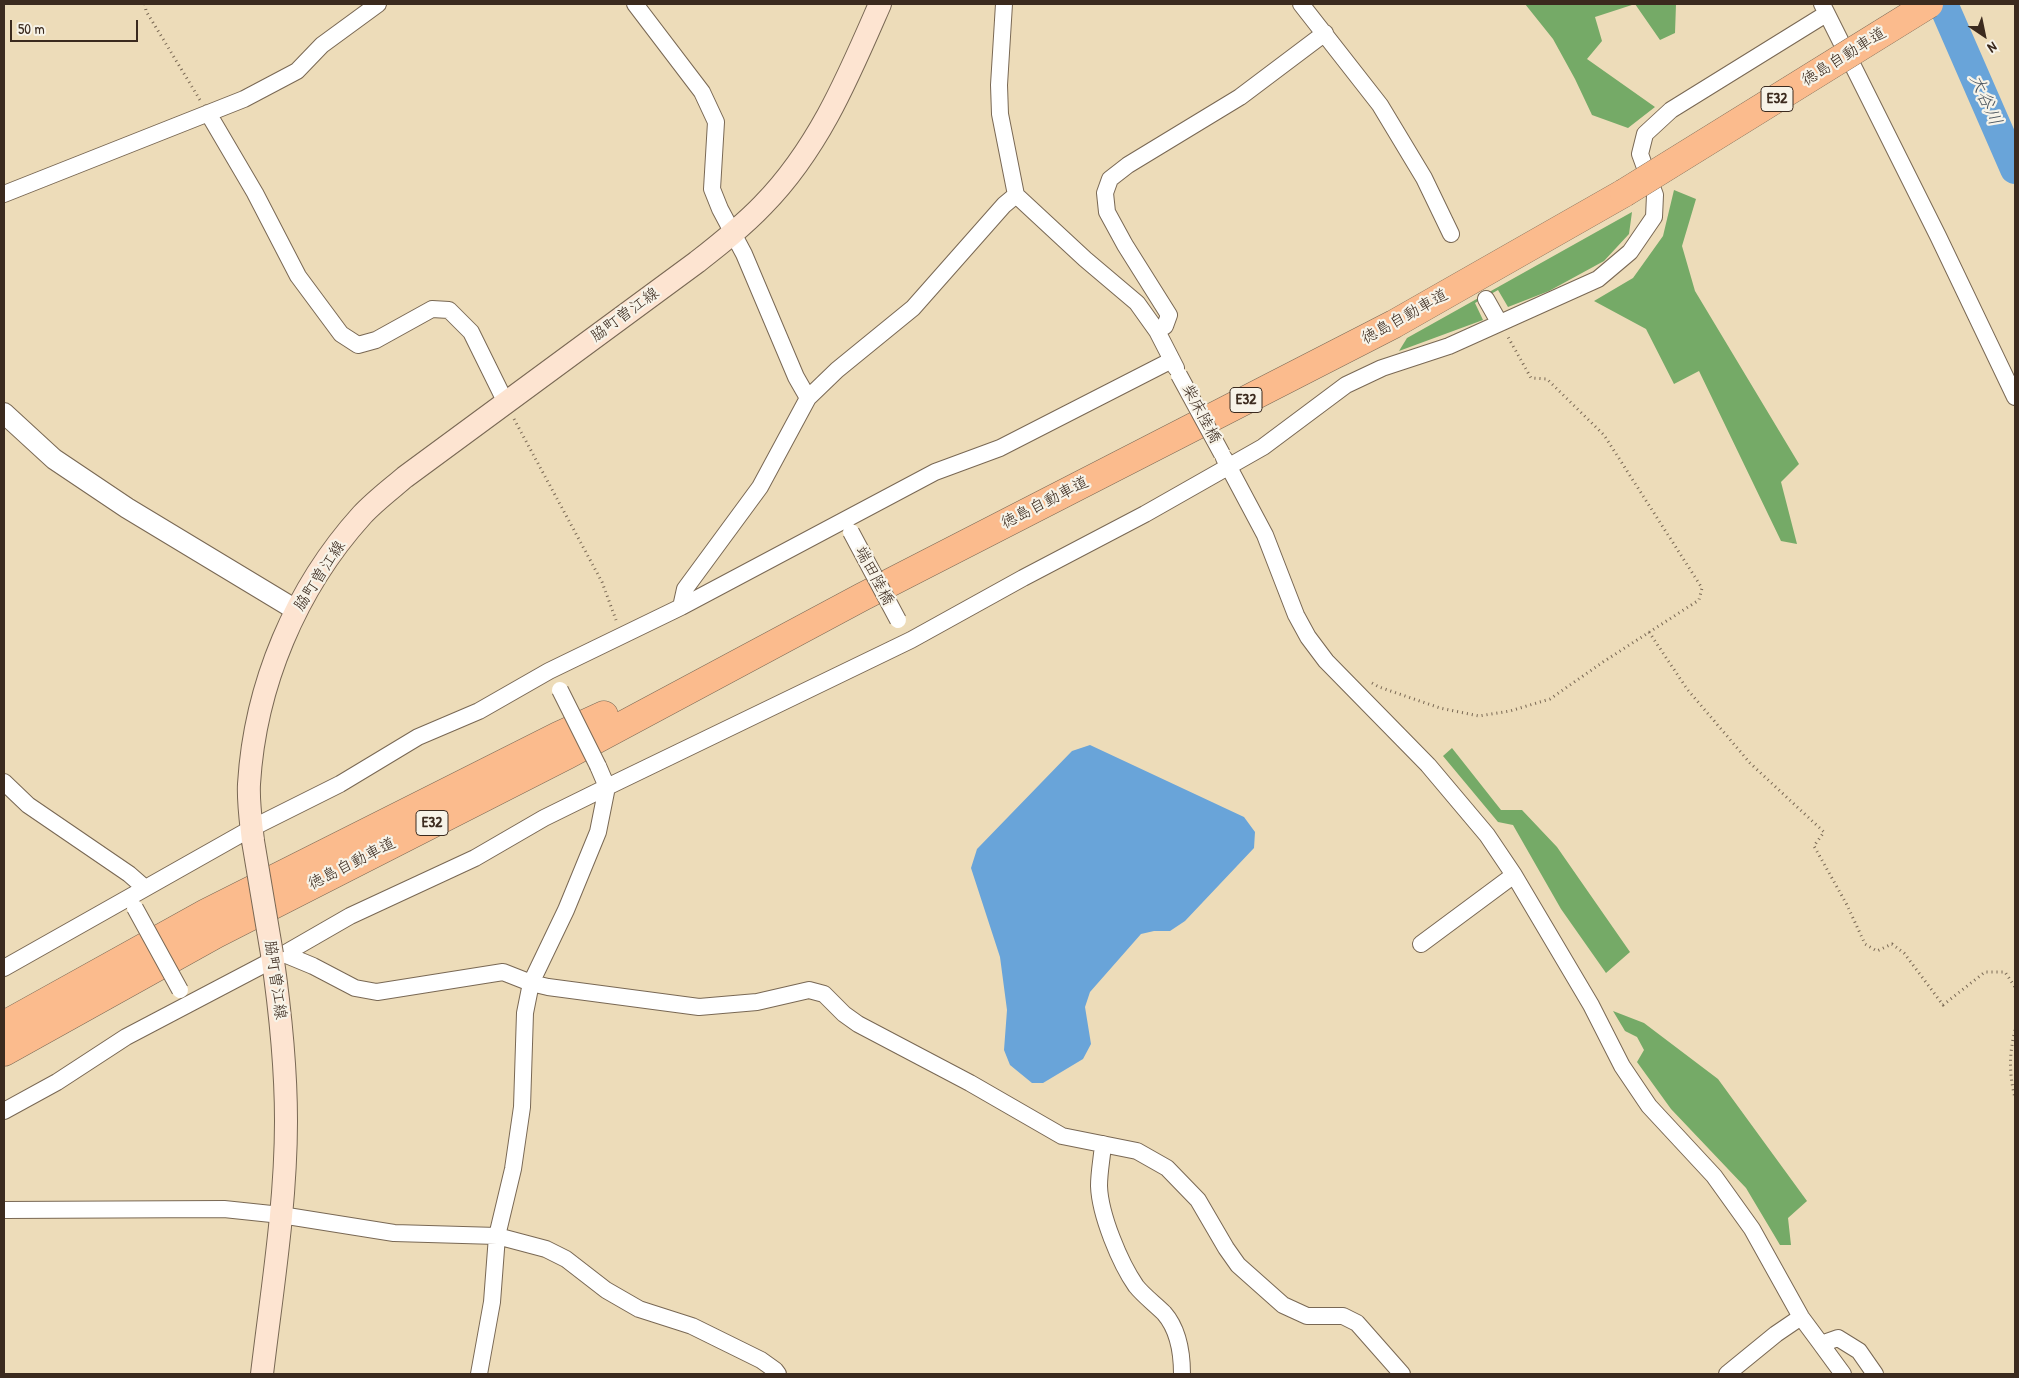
<!DOCTYPE html>
<meta charset="utf-8">
<style>
body{margin:0}
#map{position:relative;width:2019px;height:1378px;overflow:hidden;background:#eddcb9;font-family:"Patrick Hand",sans-serif}
canvas{display:block}
.frame{position:absolute;inset:0;border:5px solid #3b2a1e;pointer-events:none}
.north{position:absolute;left:1959px;top:10px;width:50px;height:50px;-webkit-text-stroke:4px #f7f3e8;paint-order:stroke;rotate:146deg;font-size:14px;font-weight:700;line-height:20px;text-align:center;color:#3b2a1e}
.north::after{content:'';display:block;margin:auto;width:18px;height:22px;background:#3b2a1e;clip-path:polygon(50% 0,100% 100%,50% 72%,0 100%)}
.scale{position:absolute;left:10px;top:20px;width:128px;height:22px;box-sizing:border-box;border:2px solid #3b2a1e;border-top:0;padding-left:6px;font-size:15px;line-height:18px;white-space:nowrap;color:#3b2a1e;-webkit-text-stroke:4px #f7f3e8;paint-order:stroke}
</style>
<div id="map">
<canvas width="2019" height="1378"></canvas>
<div class="frame"></div>
<div class="north">N</div>
<div class="scale">50 m</div>
</div>
<script>
const ctx = document.querySelector('canvas').getContext('2d');
ctx.lineJoin = 'round';
function fillPath(path, color) {
  ctx.fillStyle = color;
  ctx.fill(path, 'evenodd');
}
function stroke(path, color, width, dash) {
  ctx.strokeStyle = color;
  ctx.lineWidth = width;
  ctx.lineCap = dash ? 'butt' : 'round';
  ctx.setLineDash(dash || []);
  ctx.stroke(path);
}
function label(font, color, halo, rows, align = 'center') {
  ctx.font = font + ' "Patrick Hand","Klee One",sans-serif';
  ctx.lineWidth = 4.5;
  ctx.setLineDash([]);
  ctx.textBaseline = 'middle';
  ctx.strokeStyle = halo;
  ctx.fillStyle = color;
  for (const [text, x, y, turn = 0] of rows) {
    ctx.save();
    ctx.translate(x, y);
    ctx.rotate((+turn || 0) * Math.PI / 180);
    ctx.textAlign = isNaN(turn) ? turn : align;
    if (halo) ctx.strokeText(text, 0, 0);
    ctx.fillText(text, 0, 0);
    ctx.restore();
  }
}
fillPath(new Path2D(`
 M1525,4h151l-1,29 -15,7 -25,-36 -40,13 7,24 -15,18 68,48 -27,21 -36,-13 -17,-36 -22,-40z
 M1674,190l22,9 -14,47 13,45 104,173 -18,18 16,62 -16,-3 -82,-170 -25,13 -28,-55 -52,-28 39,-23 30,-42z
 M1632,212l-3,22 -25,27 -55,30 -41,16 -10,-17 -23,13 8,17 -84,31 8,-13z
 M1452,748l49,62h21l35,37 73,105 -24,21 -45,-64 -48,-84 -15,-3 -55,-66z
 M1613,1011l31,12 74,56 89,122 -19,17 3,27h-11l-34,-57 -75,-79 -34,-47 7,-12 -7,-13 -12,-6z`), '#75aa67');
fillPath(new Path2D(`
 M1090,745l154,72 11,15 -1,16 -69,73 -15,10h-16l-13,3 -51,58 -5,15 6,37 -8,15 -40,24h-11l-22,-18 -6,-15 3,-40 -7,-53 -29,-89 6,-19 95,-98z`), '#69a4d9');
stroke(new Path2D(`
 M1943,4l72,165`), '#69a4d9', 30);
const minor = new Path2D(`
 M635,4l67,88 14,30 -4,67 8,20 24,45 52,123 12,21
 M1004,4l-5,81 1,29 16,81 69,64 52,44 20,28 19,37
 M1301,4l79,101 44,73 27,56
 M1822,4l116,232 77,161
 M208,113l47,80 43,83 43,58 17,11 18,-5 56,-31 17,1 22,22 35,71
 M4,194l240,-95 53,-28 25,-26 56,-41
 M1486,299l13,23
 M1157,331l8,-5 4,-11 -44,-70 -18,-33 -2,-19 5,-14 18,-14 112,-68 85,-64
 M1224,458l41,77 31,80 12,22 18,24 102,104 59,70 27,40 77,130 31,61 27,40 65,70 38,53 49,88 20,27 17,-6 21,13 16,23
 M681,607l4,-18 75,-102 48,-89 29,-28 76,-62 91,-103 12,-10
 M4,782l24,23 101,69 16,14
 M1421,944l93,-69
 M284,954l29,12 42,22 22,4 126,-20 28,11 17,4 151,20 58,-5 52,-12 15,4 20,20 14,10 112,59 92,53 75,15 30,17 31,32 28,48 12,17 45,40 24,11h36l14,7 45,51
 M4,968l248,-140 88,-44 78,-47 61,-26 70,-40 132,-64 254,-135 65,-24 172,-88
 M4,1111l53,-29 69,-45 158,-83 66,-38 125,-58 69,-40 63,-31 304,-147 112,-62 122,-64 118,-67 83,-62 36,-17 67,-22 149,-67 32,-27 24,-35 1,-22 -15,-41 5,-20 26,-24 155,-96
 M1103,1144c-1,14 -4,28 -4,42 1,29 21,77 37,100 8,10 19,18 28,27 14,16 18,40 18,61
 M4,1210l220,-1 57,6 113,18 103,3 49,13 20,10 40,31 33,19 53,17 69,34 14,10 3,4
 M1821,1344l22,30
 M479,1374l13,-72 5,-66 16,-67 9,-62 3,-94 6,-30 35,-73 32,-78 9,-45 -9,-21
 M1727,1374l49,-40 25,-17`);
const tertiary = new Path2D(`
 M4,413l50,46 73,49 169,102`);
const secondary = new Path2D(`
 M253,841c-2,-19 -5,-39 -4,-57 6,-99 47,-196 113,-269 13,-14 29,-26 43,-38l292,-215c23,-18 46,-36 66,-57 56,-57 86,-130 117,-201
 M262,1374c10,-84 24,-169 24,-253 0,-56 -6,-112 -14,-167`);
const motorway = new Path2D(`
 M4,1025l202,-112 352,-177 46,-21
 M4,1052l212,-118 351,-179 295,-158 532,-273 230,-131`);
stroke(minor, '#796854', 18);
stroke(tertiary, '#796854', 22);
stroke(secondary, '#796854', 24);
stroke(motorway, '#796854', 29);
stroke(new Path2D(`
 M145,4l1,7 54,89
 M514,419l88,163 14,38
 M1649,632l38,57 63,74 74,69 -10,14 33,59 18,39 12,7 15,-7 12,9 39,52 42,-33h20l10,15
 M1372,683l7,4 61,21 39,8 31,-5 40,-12 53,-37 96,-62 3,-12 -98,-153 -57,-56 -16,-1 -23,-41
 M2015,1030c-6,25 -6,43 0,68`), '#796854', 3, [1, 4]);
stroke(minor, '#fff', 16);
stroke(tertiary, '#fff', 20);
stroke(secondary, '#fde4d1', 22);
stroke(motorway, '#fbbb8d', 28);
const minorBridge = new Path2D(`
 M1179,375l43,79
 M851,532l47,88
 M560,690l38,76
 M135,908l45,82`);
const secondaryBridge = new Path2D(`
 M253,841l19,113`);
const motorwayBridge = new Path2D(`
 M1624,193l305,-189`);
stroke(minorBridge, '#796854', 18, []);
stroke(secondaryBridge, '#796854', 24, []);
stroke(motorwayBridge, '#796854', 29, []);
stroke(minorBridge, '#fff', 16);
stroke(secondaryBridge, '#fde4d1', 22);
stroke(motorwayBridge, '#fbbb8d', 28);
for (const [x, y, w] of [
 [1777,99,32],
 [1246,400,32],
 [432,823,32]
]) {
  const box = new Path2D();
  box.roundRect(x - w / 2, y - 12.5, w, 25, 4);
  ctx.fillStyle = '#f7f3e8';
  ctx.fill(box);
  stroke(box, '#3b2a1e', 1);
}
label('bold 15px', '#3b2a1e', null, [
 ["E32",1777,99],
 ["E32",1246,400],
 ["E32",432,823]
]);
label('16px', '#3b2a1e', '#f7f3e8', [
 ["徳島自動車道",1844,57,-32],
 ["脇町曽江線",625,315,-36],
 ["徳島自動車道",1405,317,-29],
 ["柴床陸橋",1201,414,62],
 ["徳島自動車道",1045,503,-27],
 ["脇町曽江線",320,576,-57],
 ["端田陸橋",874,576,62],
 ["徳島自動車道",352,864,-27],
 ["脇町曽江線",275,980,82]
]);
label('italic 18px', '#4b555f', '#f7f3e8', [
 ["大谷川",1985,100,66]
]);
</script>
